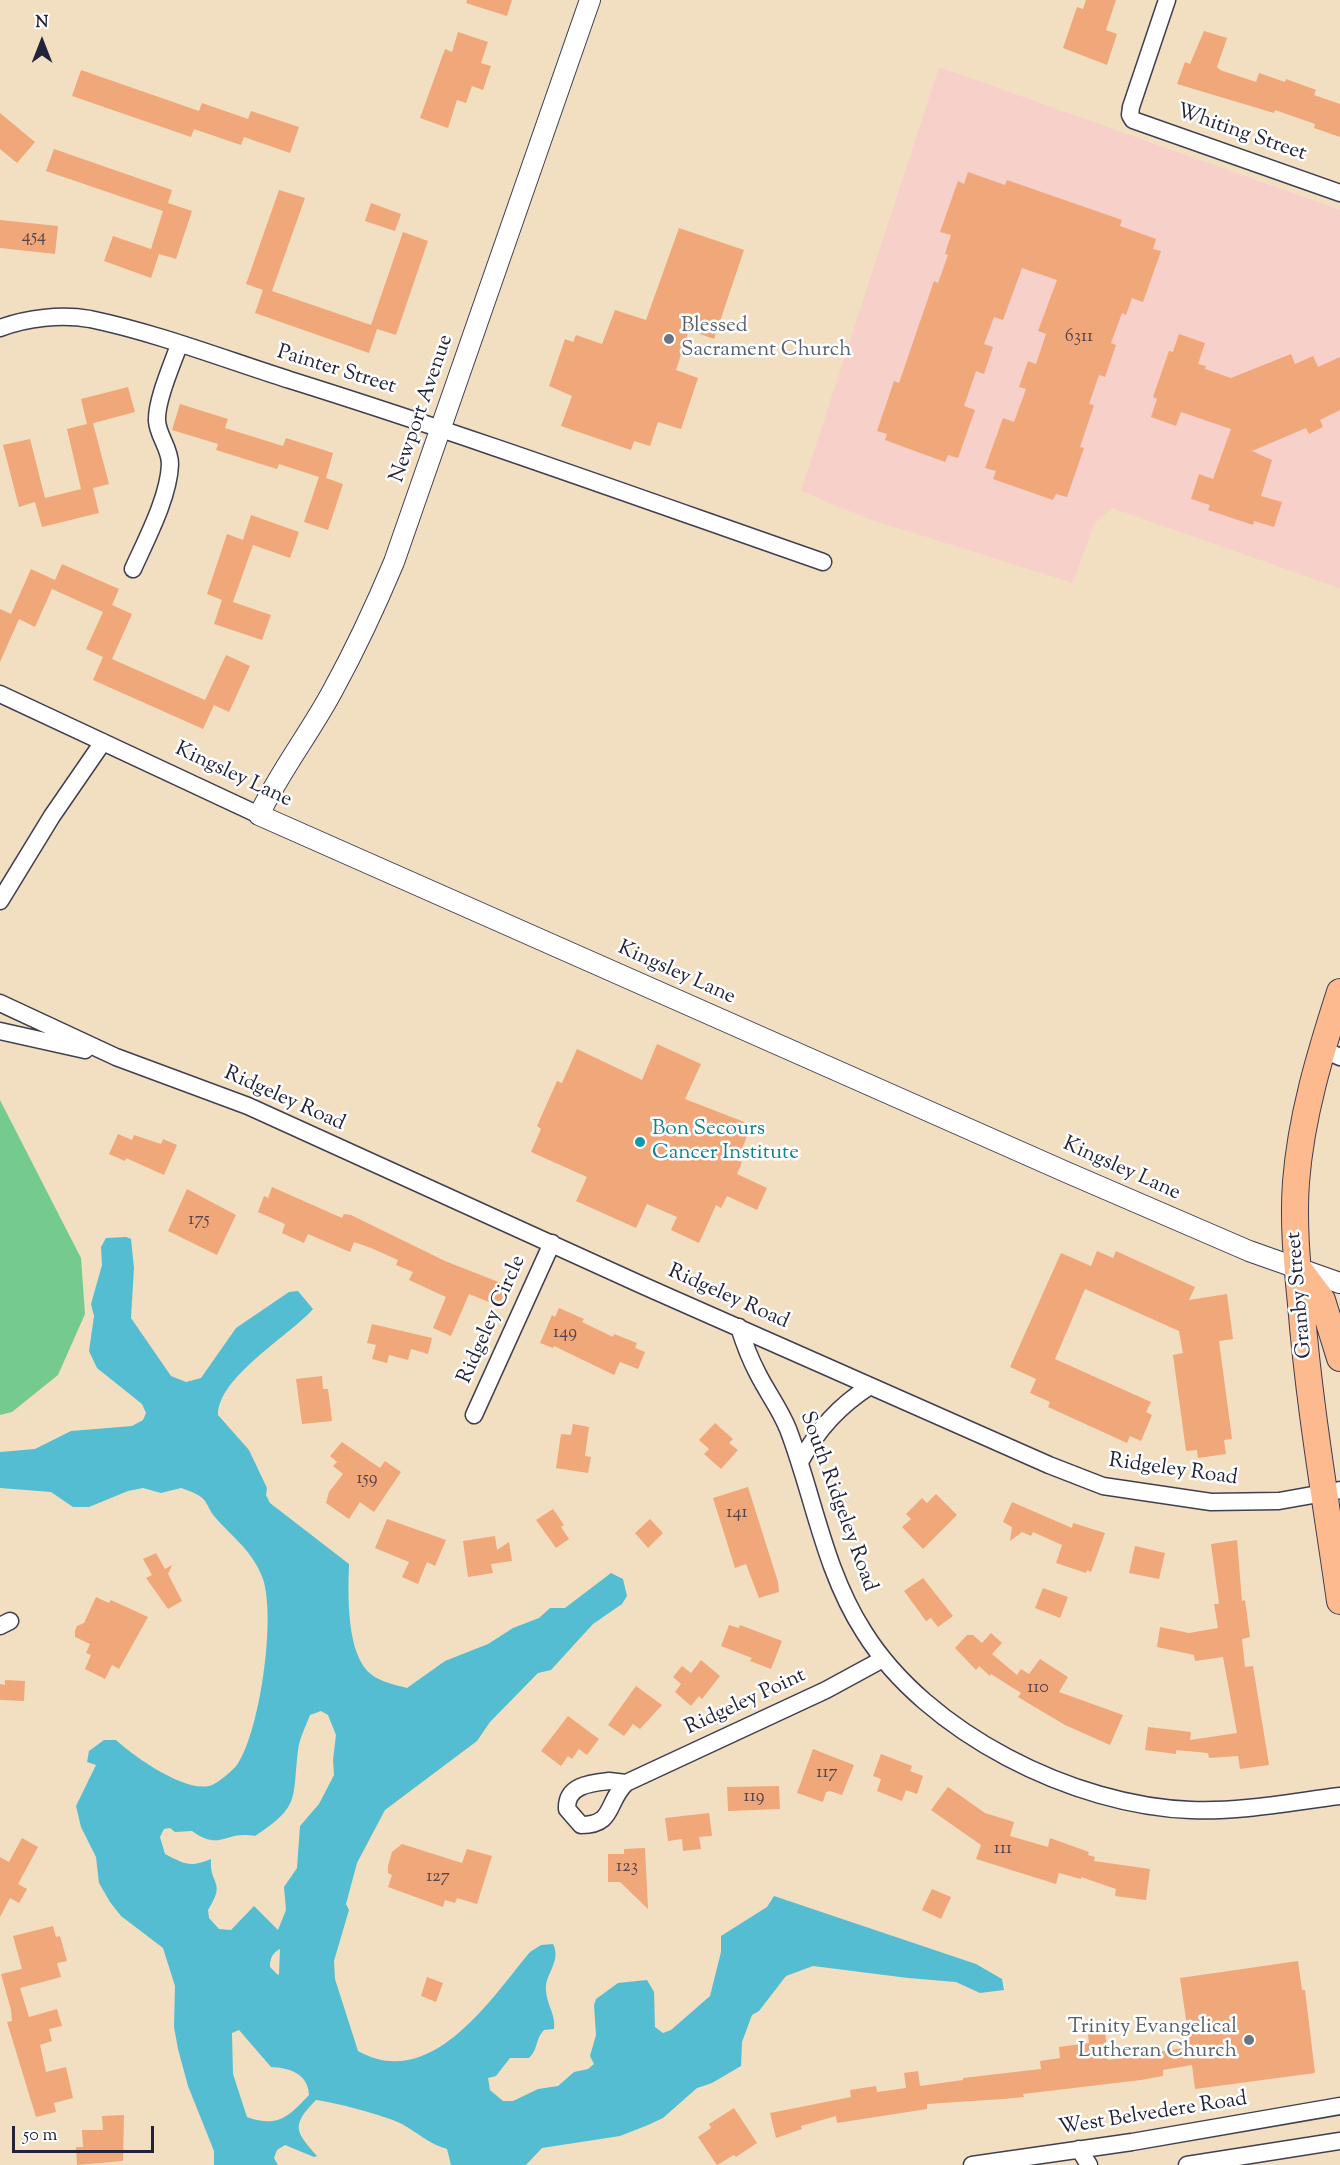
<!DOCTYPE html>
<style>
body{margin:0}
#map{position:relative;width:1340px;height:2165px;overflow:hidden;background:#f2dfc1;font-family:"Sorts Mill Goudy",serif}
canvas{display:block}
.north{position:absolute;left:12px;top:12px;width:60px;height:60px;-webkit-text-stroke:4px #fff;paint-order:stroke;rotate:0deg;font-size:16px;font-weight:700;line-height:24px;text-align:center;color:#22223b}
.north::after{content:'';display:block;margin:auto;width:21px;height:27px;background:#22223b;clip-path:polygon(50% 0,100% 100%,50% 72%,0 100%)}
.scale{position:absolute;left:12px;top:2126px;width:142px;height:27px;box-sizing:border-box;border:3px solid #22223b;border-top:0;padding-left:8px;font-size:18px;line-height:21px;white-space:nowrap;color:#22223b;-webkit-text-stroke:4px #fff;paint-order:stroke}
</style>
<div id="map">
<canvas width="1340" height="2165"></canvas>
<div class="north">N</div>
<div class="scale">50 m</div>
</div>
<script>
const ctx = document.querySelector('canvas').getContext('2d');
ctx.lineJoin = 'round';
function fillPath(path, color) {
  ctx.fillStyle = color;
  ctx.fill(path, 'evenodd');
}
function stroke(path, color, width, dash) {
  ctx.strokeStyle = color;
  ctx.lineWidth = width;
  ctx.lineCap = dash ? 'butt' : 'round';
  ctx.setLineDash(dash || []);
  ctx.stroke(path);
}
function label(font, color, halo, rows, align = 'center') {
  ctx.font = font + ' "Sorts Mill Goudy",serif';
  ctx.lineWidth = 5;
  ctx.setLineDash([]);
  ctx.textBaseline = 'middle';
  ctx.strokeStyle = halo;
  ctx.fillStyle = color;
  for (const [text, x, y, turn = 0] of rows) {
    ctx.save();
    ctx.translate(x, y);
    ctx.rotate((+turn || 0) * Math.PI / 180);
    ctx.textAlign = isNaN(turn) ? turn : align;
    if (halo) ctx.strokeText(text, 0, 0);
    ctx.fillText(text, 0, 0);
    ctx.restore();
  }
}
fillPath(new Path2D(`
 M939,67l401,143v378l-228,-80 -18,16 -21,59 -204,-64 -68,-28z`), '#f7d0ca');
fillPath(new Path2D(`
 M0,1100l81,158 4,56 -27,61 -46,37 -12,3z`), '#75cb8f');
fillPath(new Path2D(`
 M126,1237l5,2 3,29 -3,50 40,58 15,6 15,-4 35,-50 53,-36 9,-1 15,18c-25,28 -95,68 -95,106l31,35 18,38 -1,7 4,8 79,61c-1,30 -3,92 23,111 9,7 24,10 35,13l38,-27 43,-17 25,-16 26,-10 11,-10h15l46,-35 12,6 4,17 -5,8 -29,20 -42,46 -13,3 -48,49 -13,19 -92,69 -28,53 -11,41 3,6 -15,51 1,18 23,72c73,41 132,-51 172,-99l11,-7 12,-1c9,18 -9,30 -7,47 1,14 10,24 8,38l-10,1c-9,9 -6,20 -15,28h-19l-14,18 -8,2 2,12 13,11h10l25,-12 20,-3 16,-14 14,-3 6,-5 -4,-8 6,-21 -2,-30 2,-6 22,-16 29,-3 7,12 1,35 8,6 8,-3 39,-34 11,-44v-16l46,-29 7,-11 202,68 26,15 2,11 -24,3 -24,-11 -48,-4 -95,-12 -27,10 -27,35 -7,4 -10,27 -1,24 -29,17 -15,5 -34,30 -15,7 -28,11 -78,12 -16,17h-75l-4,-16c-18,-5 -29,-16 -45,-25 -15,-8 -69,-22 -86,-24 -26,26 -20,32 1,56l-3,1 -29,-12 -8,5 -3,8 4,7h-64v-14l-26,-65 -10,-37 -4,-22 1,-41 -12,-38 -42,-32 -11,-14 -11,-19 -3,-26 -15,-30 -5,-21 20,-41 -9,-3 2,-11 15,-11h12c17,16 72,55 96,45 7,-3 20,-14 25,-20 23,-33 39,-147 26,-186 -10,-28 -30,-41 -49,-63 -5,-6 -7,-15 -13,-19 -5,-4 -14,-7 -20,-9l-20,5 -18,-5 -15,3 -39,16h-16l-22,-15 -51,-4v-36l35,-3 36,-18 61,-5 11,-6 3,-7 -4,-9 -45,-36 -8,-17 5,-35 -3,-12 11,-39 -1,-18 5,-9zM321,1711l7,4 8,20 -3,25 1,15 -15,29 -19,22 -3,42 -13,19 2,23 -8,20 -24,-24 -23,24 -12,-1 -10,-11 -1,-8c19,-30 1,-24 3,-51 -22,9 -26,5 -46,-5l-5,-17 4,-8 6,-1 5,4 17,-1c29,21 32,-1 63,5 46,-30 37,-37 43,-85 1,-12 8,-25 12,-36zM280,1949l-1,25 -1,1 -8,-8c0,-8 2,-14 10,-18zM239,2030l32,37c18,1 37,6 38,28 -21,22 -31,33 -62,22l-14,-43 -1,-41z`), '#55bdd2');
fillPath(new Path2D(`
 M467,0h45l-5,16 -41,-13z
 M1086,0h30l-10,30 11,4 -10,31 -44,-17 14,-41 6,2z
 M1204,31l23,7 -10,29 3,3 36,12 3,-9 26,9 1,-3 30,11 -2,5 26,9v33l-26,-9 1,-4 -40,-14 -1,3 -97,-29 8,-22 5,2z
 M458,32l30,10 -7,21 10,3 -8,24 -11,-4 -6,17 -9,-3 -9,28 -28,-10 25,-69 7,3z
 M81,70l118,41 3,-8 46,16 3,-8 48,16 -9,26 -46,-16 -3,8 -47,-16 -3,8 -119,-41z
 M0,113l35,29 -18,21 -17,-14z
 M54,149l118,41 -4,13 24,8 -16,48 -17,-5 -8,24 -47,-17 9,-25 38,13 12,-38 -117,-40z
 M968,172l37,13 2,-5 115,40 -2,6 36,13 -3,10 8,2 -18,51 -11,-4 -6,17 -4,-2 -11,30 5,2 -11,32 -6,-2 -10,29 5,1 -14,42 4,1 -17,49 -11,-3 -3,6 -60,-21 3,-8 -11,-3 18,-50 11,4 12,-33 -7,-2 9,-26 8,3 10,-30 -8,-3 19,-51 -35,-12 -19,52 -9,-3 -10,27 9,3 -9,27 -8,-3 -12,35 11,4 -17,48 -10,-3 -3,7 -60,-22 2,-6 -10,-3 17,-50 5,2 35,-102 4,2 10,-28 -3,-1 6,-19 -11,-3 18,-51 6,3z
 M279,190l26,8 -33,93 58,20 41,14 32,-93 25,9 -32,94 -19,-6 -8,24 -114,-40 8,-23 -17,-6z
 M371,203l30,11 -6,17 -30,-10z
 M0,220l58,6 -3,28 -55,-6z
 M679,228l65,22 -30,89 -25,-9 -13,40 22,8 -17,51 -23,-7 -8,24 -16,-5 -3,9 -70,-24 11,-30 -23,-10 16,-47 8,3 3,-7 26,9 13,-34 31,10z
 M1179,334l26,9 -7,21 8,2 -1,3 26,9 60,-24 4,10 18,-8 5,11 22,-10v53l-20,10 3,7 -14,7 -3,-6 -54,23 20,9 -11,36 21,6 -8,25 -20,-6 -1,4 -45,-15 2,-5 -19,-6 8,-25 14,5 18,-50 -50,-17 -5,14 -25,-9 6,-18 -4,-2 16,-46 4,1z
 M128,387l7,25 -45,12 3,-1 16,61 -16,4 6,25 -57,14 -7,-25 -16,5 -16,-62 27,-6 15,59 36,-9 -14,-60 20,-5 -6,-25z
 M180,404l48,15 -3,9 58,18 3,-8 47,15 -7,25 17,6 -15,46 -24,-8 15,-45 -40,-13 -2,5 -61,-19 2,-6 -46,-14z
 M251,515l48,17 -9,26 -37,-13 -20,57 38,13 -9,25 -48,-16 8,-24 -15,-6 20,-60 16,6z
 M62,564l57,25 -7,16 20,9 -20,45 93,41 21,-45 24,11 -21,46 -15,-7 -11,24 -110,-49 10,-23 -17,-8 17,-37 -51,-23 -17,38 -16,-8 -19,43v-53l11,5 20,-45 24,11z
 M657,1044l44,20 -16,35 67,26 -15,35 5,2 -5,12 30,14 -10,22 -30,-14 -6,12 -5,-3 -17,38 -28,-13 6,-13 -30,-13 -11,24 -60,-27 11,-24 -56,-25 10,-23 -4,-3 20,-45 5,2 15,-34 65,31z
 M118,1134l14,6 2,-5 27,9 2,-5 14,6 -13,30 -38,-17 -1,3 -16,-7z
 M272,1187l70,31 2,-4 7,1 94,46 56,22 -2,4 7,3 -7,16 -30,-12 -18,42 -18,-8 13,-31 -37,-17 4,-8 -17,-7 2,-5 -27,-12 -17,-6 -4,10 -42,-18 -4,9 -22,-10 3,-9 -27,-12 6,-16 4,2z
 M187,1189l49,26 -19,40 -49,-24z
 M1097,1251l16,7 3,-7 79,36 -6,13 38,-6 6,45 -14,2 13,98 -8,1 2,14 -28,4 -1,-8 -11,1 -13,-96 10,-2 -4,-22 -94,-42 -30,70 96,43 -5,10 6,3 -11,26 -11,-5 -3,7 -79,-36 2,-5 -20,-9 6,-14 -26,-12 51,-114 30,13z
 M559,1308l25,11 -2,3 31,15 1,-3 23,9 -2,5 10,4 -7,17 -18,-7 -6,13 -60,-29 -1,2 -13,-5 12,-28 3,2z
 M372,1324l60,14 -4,16 -17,-5 -3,11 -19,-5 -2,8 -15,-4 4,-14 -9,-2z
 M322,1376l1,13h5l4,32 -30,3 -6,-45z
 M715,1423l18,16 -4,4 9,7 -17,19 -17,-15 5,-5 -10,-9z
 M573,1424l16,3 -4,29 6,1 -3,16 -32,-5 5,-34 10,1z
 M342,1442l38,26 5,-7 16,11 -27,40 -14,-10 -11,17 -23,-16 3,-11 14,-18 -10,-8 4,-4 -7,-6z
 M748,1487l30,95 1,10 -20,6 -13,-34 -11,4 -22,-70z
 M936,1494l21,21 -34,34 -21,-22 9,-8 -5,-5 16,-16 5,5z
 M1012,1502l60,26 1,-5 32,10 -14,39 -4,-2 -1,3 -30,-10 6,-18 -29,-13 -2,4 -9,-4 -12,9 2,-14 -9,-5z
 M553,1509l11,16 -3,2 8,12 -13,9 -20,-28z
 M387,1519l59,21 -11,26 -8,-4 -9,22 -16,-7 7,-15 -34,-14z
 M650,1519l13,14 -15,15 -13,-15z
 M495,1536l2,14 12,-8 3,19 -21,3 2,9 -25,4 -5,-36z
 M1237,1540l5,61 3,-1 5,37 -8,2 3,28 8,-1 16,99 -29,4 -2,-13 -29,2 -1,-5 -32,-3v4l-31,-4 3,-23 43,5 -1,8 47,-7 -14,-76 -28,4 -1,-6 -37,-8 3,-20 29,6 29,-5 -4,-24h5l-8,-60z
 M1135,1546l30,7 -6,26 -30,-6z
 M156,1553l9,16 7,-4 -4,9 14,27 -14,8 -22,-31 6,-3 -9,-16z
 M923,1578l30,38 -15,11 -7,-9 -5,3 -22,-30z
 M1043,1588l25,9 -8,21 -25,-10z
 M96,1597l13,6 2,-3 37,17 -29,52 -7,-4 -7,14 -20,-10 6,-14 -5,-2 4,-9 -15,-7v-6l2,-5 7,-3z
 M729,1625l10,3 1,-3 42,16 -11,28 -21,-8 2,-3 -31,-12z
 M991,1633l11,10 -10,11 25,21 4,-6 8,5 11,-15 28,18 -9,15 64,23 -13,30 -45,-20 -47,-28 3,-4 -30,-19 -1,2 -11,-10 -3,4 -21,-22 12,-13h6l9,8z
 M701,1660l19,16 -18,23 -3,-3 -8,10 -16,-14 6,-8 -8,-7 9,-11 9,7z
 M5,1680l20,1 -1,20 -24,-1v-16l5,1z
 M636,1686l26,19 -22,24 -7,-5 -9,12 -16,-11z
 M568,1716l31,23 -12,16 -8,-6 -7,10 -4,-3 -7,10 -20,-15z
 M813,1749l41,16 -12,30 -12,-4 -4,1 -3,10 -26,-9z
 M881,1754l31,12 -2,5 13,5 -6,18 -11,-4 -4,11 -25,-10 4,-12 -8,-3z
 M779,1786l1,23 -52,2 -1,-24z
 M948,1787l37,26 29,9 -4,14 38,11 2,-9 39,14 -1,3 7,2 -1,4 56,8 -4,31 -31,-4 1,-7 -35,-12v2l-22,-6 -3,11 -80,-25 5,-14 -50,-35z
 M709,1813l3,23 -13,1 2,12 -18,2 -1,-12 -14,2 -3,-23z
 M22,1838l16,9 -20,37 9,5 -8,14 -9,-5 -10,19v-60l9,5z
 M402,1844l60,19 5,-14 25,7 -15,48 -20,-6 -2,5 -10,-3 -2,7 -55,-20 4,-12 -4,-2v-7l4,-14z
 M645,1848l3,61 -28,-27h-12v-28h16v-5z
 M932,1889l19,8 -10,22 -19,-9z
 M53,1926l3,11 4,-1 7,25 -10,2 4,14 -41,11 9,29 28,-8 5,17 -13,3 3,12 -12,4 6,27 20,-5 7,31 -19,5 2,9 -20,5 -29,-95 5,-1 -1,-11 -10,-36 21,-5 -9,-33z
 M1298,1961l4,29h3l10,83 -120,16 -3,-24 -29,5v6l-22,4 -118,14 1,3 -21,2 -76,5v5l-90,14 -1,-7 -35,10 1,3 -26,9 -6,-25 81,-16 -1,-7 26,-4 1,6 29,-4 -2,-15 14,-2 2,15 43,-6v-2l78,-9 -1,-8 20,-3 -1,-11 30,-4 -1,-9 17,-3 3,29 82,-13 -10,-69z
 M427,1977l16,6 -7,19 -15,-6z
 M734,2108l23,35 -21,14 -2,-2 -17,10 -19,-28 13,-9 -2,-4z
 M124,2115l-1,46 -46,4 -1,-18h7l-1,-17h21l-1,-14z`), '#f0a77a');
const minor = new Path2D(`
 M1167,0l-36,107 -1,8 3,5 207,73
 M0,328c27,-10 61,-14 90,-9 67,14 134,40 200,61 179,56 355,120 533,182
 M133,569c13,-29 36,-72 37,-105 0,-16 -12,-28 -13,-43 -1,-20 15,-56 22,-76
 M0,694l259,121
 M0,901l52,-85 51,-74
 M0,1003l116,54 132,49 396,180 405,179 54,21 108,16 68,-1 61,-11
 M0,1031l85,19
 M1322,1049l18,8
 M739,1327c5,16 11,32 19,47 9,18 22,35 30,55 26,68 36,141 76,203 63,101 210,174 327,178 50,2 100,-8 149,-14
 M474,1415l78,-172
 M800,1462c18,-33 39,-56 70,-76
 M0,1626l10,-5
 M609,1781l17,2c-20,19 -11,42 -45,42l-14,-16c-1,-24 24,-26 42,-28z
 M626,1783l200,-93 57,-31
 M1079,2149l10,16
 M972,2165l160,-23 208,-36
 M1187,2165l153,-24`);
const tertiary = new Path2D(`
 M590,0l-196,562c-18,43 -38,86 -61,128 -23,43 -53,81 -74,125l807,357 183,79 91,32`);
const primary = new Path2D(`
 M1340,992c-20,62 -39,125 -44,190 -3,41 1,82 5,122 8,100 25,198 39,297
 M1298,1268l24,32 18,58`);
stroke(minor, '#413e4f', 19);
stroke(tertiary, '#413e4f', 22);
stroke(primary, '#413e4f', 28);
stroke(minor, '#fff', 16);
stroke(tertiary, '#fff', 20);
stroke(primary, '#fcba8e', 26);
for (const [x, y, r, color] of [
 [669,339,6,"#6b7280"],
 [640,1142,6,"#0f9aa8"],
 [1249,2040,6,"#6b7280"]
]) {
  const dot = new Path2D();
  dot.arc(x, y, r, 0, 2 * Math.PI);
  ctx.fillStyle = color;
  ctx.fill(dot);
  stroke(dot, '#fff', 2);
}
label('18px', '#56434b', null, [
 ["454",34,238],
 ["6311",1079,338],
 ["175",199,1221],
 ["149",565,1334],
 ["159",367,1480],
 ["141",737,1514],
 ["110",1038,1689],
 ["117",827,1774],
 ["119",754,1798],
 ["111",1003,1850],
 ["123",627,1868],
 ["127",438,1878]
]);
label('21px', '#22223b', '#fff', [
 ["Whiting Street",1241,134,19],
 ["Painter Street",336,371,17],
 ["Newport Avenue",423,409,-71],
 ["Kingsley Lane",233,776,25],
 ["Kingsley Lane",676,974,24],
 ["Ridgeley Road",284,1100,24],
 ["Kingsley Lane",1121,1170,24],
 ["Granby Street",1301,1295,-95],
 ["Ridgeley Road",728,1298,24],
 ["Ridgeley Circle",493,1320,-66],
 ["Ridgeley Road",1173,1471,8],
 ["South Ridgeley Road",837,1502,70],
 ["Ridgeley Point",746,1703,-25],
 ["West Belvedere Road",1153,2115,-9]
]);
label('21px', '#5b616d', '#fff', [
 ["Blessed",681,327],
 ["Sacrament Church",681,351],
 ["Trinity Evangelical",1237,2028,"right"],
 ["Lutheran Church",1237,2052,"right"]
], 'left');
label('21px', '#0d838f', '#fff', [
 ["Bon Secours",652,1130],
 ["Cancer Institute",652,1154]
], 'left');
</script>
